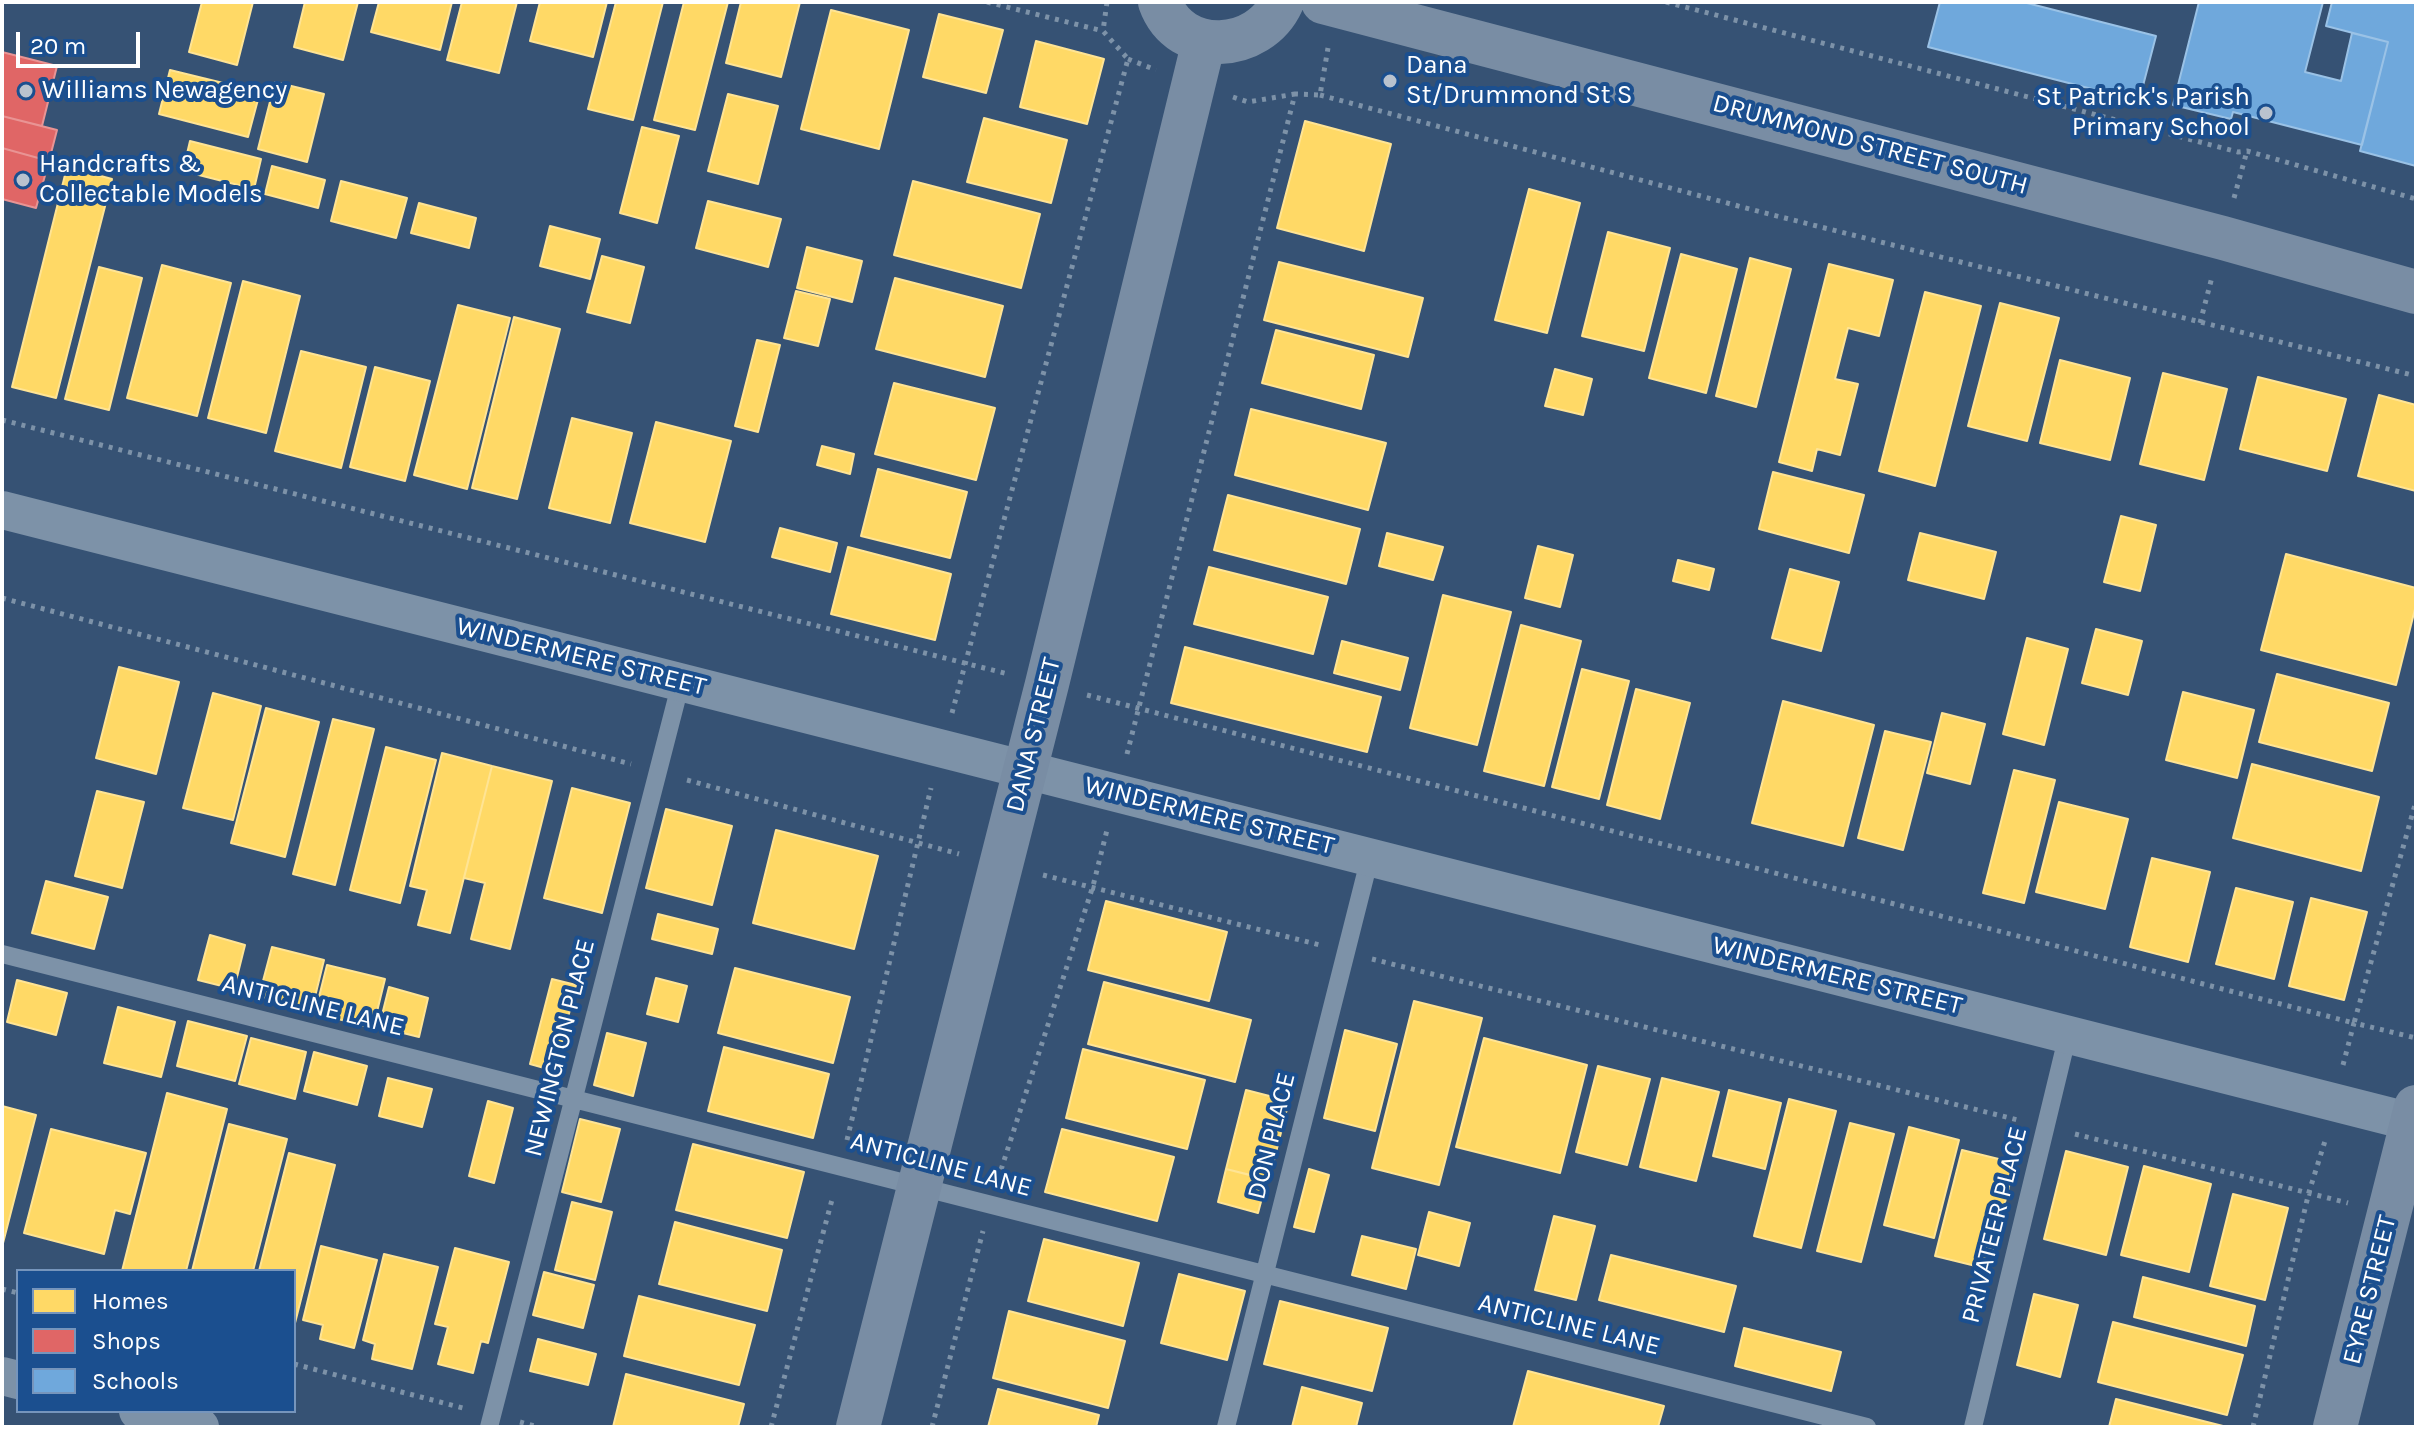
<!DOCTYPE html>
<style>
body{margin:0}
#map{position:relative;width:2418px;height:1429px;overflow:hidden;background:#365274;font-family:Karla,sans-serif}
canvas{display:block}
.frame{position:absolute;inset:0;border:4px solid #fff;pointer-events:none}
.legend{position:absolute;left:16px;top:1269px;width:280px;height:144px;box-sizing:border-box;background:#1b4f8f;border:2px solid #7695bc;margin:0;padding:10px 14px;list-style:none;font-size:24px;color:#fff}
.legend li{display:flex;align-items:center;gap:16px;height:40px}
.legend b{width:40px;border:2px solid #7695bc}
.scale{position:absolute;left:16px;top:32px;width:124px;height:36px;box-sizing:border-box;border:4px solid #fff;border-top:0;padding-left:10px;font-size:24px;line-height:28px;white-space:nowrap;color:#fff;-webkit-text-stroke:6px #1b4f8f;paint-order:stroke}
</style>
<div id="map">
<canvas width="2418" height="1429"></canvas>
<div class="frame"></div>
<ul class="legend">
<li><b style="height:22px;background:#ffd966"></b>Homes</li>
<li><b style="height:22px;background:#e06666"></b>Shops</li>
<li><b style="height:22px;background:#6fa8dc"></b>Schools</li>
</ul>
<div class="scale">20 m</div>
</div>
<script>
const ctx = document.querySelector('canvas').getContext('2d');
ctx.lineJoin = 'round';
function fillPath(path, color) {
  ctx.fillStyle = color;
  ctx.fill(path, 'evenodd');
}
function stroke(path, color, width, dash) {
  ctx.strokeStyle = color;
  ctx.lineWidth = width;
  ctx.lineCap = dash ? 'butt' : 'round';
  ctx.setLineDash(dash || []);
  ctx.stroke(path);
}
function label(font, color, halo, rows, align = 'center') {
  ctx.font = font + ' Karla,sans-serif';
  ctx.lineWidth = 8;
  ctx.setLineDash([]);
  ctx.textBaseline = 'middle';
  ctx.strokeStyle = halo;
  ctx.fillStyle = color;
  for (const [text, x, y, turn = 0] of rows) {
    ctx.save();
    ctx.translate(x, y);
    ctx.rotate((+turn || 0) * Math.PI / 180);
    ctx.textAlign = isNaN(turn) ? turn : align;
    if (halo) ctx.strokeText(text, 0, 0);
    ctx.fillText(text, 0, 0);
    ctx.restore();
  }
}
const homes = new Path2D(`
 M202,2h51l-16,63 -48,-13z
 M305,2h53l-15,58 -49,-13z
 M379,2h73l-12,48 -69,-18z
 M462,2h55l-18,71 -52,-13z
 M540,2h67l-14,55 -63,-16z
 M616,2h47l-30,118 -45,-11z
 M684,2h44l-33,128 -41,-10z
 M741,2h59l-19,75 -55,-14z
 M831,10l78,20 -30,119 -78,-20z
 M939,14l64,16 -17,63 -63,-16z
 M1036,41l68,18 -17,65 -67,-17z
 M170,70l90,22 -12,45 -89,-23z
 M275,82l49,12 -17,68 -49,-13z
 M728,94l50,12 -20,78 -50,-13z
 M984,118l83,22 -16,63 -84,-21z
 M1305,121l86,23 -27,107 -87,-23z
 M642,127l37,9 -22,87 -37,-10z
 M190,141l71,18 -7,30 -71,-18z
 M272,166l53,14 -7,28 -53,-14z
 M67,167l45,12 -56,219 -44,-11z
 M341,181l66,17 -11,40 -65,-17z
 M913,181l127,33 -19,74 -127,-33z
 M1529,189l51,14 -33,130 -52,-13z
 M708,201l73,18 -13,48 -72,-19z
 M419,203l57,15 -7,30 -58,-15z
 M550,226l50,13 -10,40 -50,-13z
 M1608,232l62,16 -26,103 -62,-15z
 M807,247l55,14 -10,41 -55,-14z
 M1681,254l56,15 -31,124 -57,-15z
 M602,256l42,11 -14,56 -43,-11z
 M1750,258l41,11 -35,138 -40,-11z
 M1279,262l144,36 -15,59 -144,-37z
 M1829,264l64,16 -14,56 -31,-8 -13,51 23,5 -18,71 -23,-6 -5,22 -33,-9z
 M162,265l69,18 -34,133 -70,-18z
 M99,267l43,11 -33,132 -44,-11z
 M895,278l108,28 -18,71 -109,-28z
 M243,281l57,15 -34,137 -58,-15z
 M796,291l34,8 -12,47 -34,-8z
 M1925,292l56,14 -46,180 -56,-15z
 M2000,303l59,15 -32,123 -59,-15z
 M458,305l52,13 -43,171 -53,-14z
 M514,317l46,12 -43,170 -45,-11z
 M1276,330l98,25 -13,54 -99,-26z
 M757,340l23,5 -22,87 -23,-6z
 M301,351l65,16 -25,101 -66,-17z
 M2060,360l70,18 -20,82 -70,-17z
 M375,367l55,14 -25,100 -55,-14z
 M1555,369l37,10 -9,36 -38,-9z
 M2163,373l64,16 -23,91 -64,-16z
 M2258,377l88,22 -19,72 -87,-22z
 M894,383l101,25 -19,72 -101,-26z
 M2379,395l37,10v86l-58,-15z
 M1251,409l135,34 -18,67 -133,-35z
 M572,418l60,15 -22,90 -61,-15z
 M656,422l75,19 -26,101 -75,-19z
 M822,446l32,8 -4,20 -33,-9z
 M878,469l89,23 -17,66 -89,-22z
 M1773,472l91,23 -15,58 -90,-24z
 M1228,495l132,34 -14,55 -132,-34z
 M2121,516l35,9 -16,66 -36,-9z
 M780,528l57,15 -7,29 -58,-15z
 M1387,533l56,14 -10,33 -54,-14z
 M1920,533l76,19 -12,47 -76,-19z
 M1538,546l35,9 -13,52 -35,-9z
 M848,547l103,27 -16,66 -104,-26z
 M2286,554l130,34v17l-20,80 -135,-35z
 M1678,560l36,9 -5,21 -36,-9z
 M1209,567l119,30 -15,57 -119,-30z
 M1790,569l49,13 -18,69 -49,-13z
 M1443,595l68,17 -34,133 -67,-17z
 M1521,625l60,16 -37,145 -60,-15z
 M2096,629l46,12 -14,54 -46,-12z
 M2027,638l41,11 -24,96 -41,-11z
 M1342,641l66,17 -8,32 -66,-17z
 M1185,647l196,50 -14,55 -196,-49z
 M119,667l60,15 -23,92 -60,-16z
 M1582,669l47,12 -30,118 -47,-12z
 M2277,674l112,29 -17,68 -113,-29z
 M1636,689l54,14 -30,116 -53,-14z
 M2183,692l71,18 -17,68 -71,-18z
 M213,693l48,13 -28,114 -50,-12z
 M1783,701l91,24 -31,121 -91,-23z
 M266,708l53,14 -34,135 -54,-14z
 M1942,713l43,11 -15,60 -43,-11z
 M333,719l41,10 -39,156 -42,-11z
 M1885,731l46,11 -28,108 -45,-12z
 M386,747l50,13 -36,143 -50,-13z
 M442,753l50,13 -42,167 -32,-8 9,-35 -17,-4z
 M2252,764l127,33 -18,74 -128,-33z
 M492,766l60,15 -42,168 -39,-10 14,-56 -21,-5z
 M2014,770l41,10 -31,123 -41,-10z
 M572,788l58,15 -28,110 -58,-15z
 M97,791l47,11 -22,86 -47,-12z
 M2059,802l69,17 -23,90 -69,-17z
 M666,809l66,17 -20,79 -66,-17z
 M776,830l102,26 -24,93 -101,-26z
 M2152,858l58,14 -22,90 -58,-15z
 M46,881l62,16 -14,52 -62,-16z
 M2236,888l57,14 -19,77 -58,-15z
 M2311,898l56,14 -23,88 -55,-14z
 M1106,901l121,31 -18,69 -121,-31z
 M658,914l60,15 -6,25 -60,-15z
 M210,935l35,10 -11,44 -36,-9z
 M272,947l52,13 -12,49 -53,-13z
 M327,965l58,14 -12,49 -58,-15z
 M735,968l115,29 -17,66 -115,-30z
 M656,978l31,8 -9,36 -31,-8z
 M552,979l24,6 -21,86 -25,-7z
 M17,980l50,13 -11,42 -49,-13z
 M1104,982l147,38 -16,62 -147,-38z
 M389,987l39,11 -9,39 -40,-10z
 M1414,1001l68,17 -43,167 -67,-17z
 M118,1007l57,15 -14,55 -57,-14z
 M188,1021l59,15 -12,45 -58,-15z
 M1345,1030l52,14 -22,87 -51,-13z
 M607,1033l39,10 -13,53 -39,-11z
 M251,1038l55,14 -11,47 -56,-15z
 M1484,1038l103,27 -27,108 -104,-26z
 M724,1047l105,27 -16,64 -105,-27z
 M1083,1049l122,31 -18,69 -121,-31z
 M314,1052l53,14 -10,39 -53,-14z
 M1598,1066l52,13 -23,86 -51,-13z
 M388,1078l44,11 -10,38 -43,-11z
 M1662,1078l57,14 -23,89 -56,-14z
 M1246,1090l43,11 -20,79 -43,-11z
 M1729,1090l52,13 -16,66 -52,-13z
 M167,1093l60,16 -41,162h-64z
 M1789,1099l47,12 -35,137 -47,-12z
 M488,1101l25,7 -19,75 -25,-7z
 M2,1106l34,9 -34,132z
 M580,1119l40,10 -19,73 -39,-10z
 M1850,1123l44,11 -33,128 -44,-11z
 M229,1124l58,15 -34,132h-61z
 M1909,1127l50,13 -25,98 -50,-13z
 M51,1129l95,24 -16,61 -15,-4 -11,44 -80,-21z
 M1062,1129l112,28 -17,64 -112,-29z
 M693,1144l111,28 -17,66 -111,-28z
 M1962,1150l53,13 -27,106 -53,-13z
 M2066,1151l62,16 -22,88 -62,-16z
 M289,1153l46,12 -41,162v-56h-35z
 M2144,1166l67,18 -22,88 -68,-17z
 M1226,1169l41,10 -9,34 -40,-11z
 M1309,1169l20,6 -15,57 -20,-5z
 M2233,1194l55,14 -23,92 -55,-14z
 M572,1202l40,10 -17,68 -40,-10z
 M1429,1212l41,11 -11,43 -41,-11z
 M1554,1216l41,10 -19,74 -41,-10z
 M675,1222l107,28 -15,61 -108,-27z
 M1362,1236l54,13 -10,40 -54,-14z
 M1044,1239l95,24 -16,63 -95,-25z
 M321,1246l56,14 -23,88 -34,-9 3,-14 -20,-5z
 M455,1248l54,14 -21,81 -7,-2 -8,32 -35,-9 10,-37 -13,-3z
 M384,1254l54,13 -26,102 -40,-10 3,-15 -12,-4z
 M1611,1255l125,31 -12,46 -125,-32z
 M544,1272l50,13 -11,43 -50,-13z
 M1179,1274l66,17 -18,69 -66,-17z
 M2143,1277l112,29 -9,40 -112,-29z
 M2034,1294l44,11 -18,72 -43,-12z
 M639,1296l116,29 -16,60 -115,-29z
 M1280,1301l108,27 -16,63 -108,-27z
 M1009,1311l116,30 -17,67 -115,-30z
 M2113,1322l130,33 -16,60 -129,-33z
 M1744,1328l97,24 -10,39 -96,-25z
 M538,1339l58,15 -8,31 -58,-14z
 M1528,1371l136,35 -6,21h-145z
 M626,1374l118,30 -6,23h-125z
 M1302,1387l60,16 -6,24h-64z
 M998,1389l101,26 -3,12h-108z
 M2116,1399l107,27 -1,1h-113z`);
fillPath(homes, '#ffd966');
stroke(homes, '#ffe494', 2);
const shops = new Path2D(`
 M2,52l55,14 -15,60 -40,-10z
 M2,116l55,14 -8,31 -47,-13z
 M2,148l47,13 -13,47 -34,-9z`);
fillPath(shops, '#e06666');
stroke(shops, '#e99494', 2);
const schools = new Path2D(`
 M1940,2h83l133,34 -17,65 -211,-54z
 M2199,2h124l-18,70 36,9 11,-48 36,9 -26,103 -129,-33 -2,7 -58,-14z
 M2332,2h84v164l-56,-15 28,-109 -62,-16z`);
fillPath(schools, '#6fa8dc');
stroke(schools, '#9ac2e6', 2);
stroke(new Path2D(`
 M987,2l116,29
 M1666,2l572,150 9,-1 169,48
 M1128,59l28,11
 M1320,95l441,117 655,164
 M1233,97l15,5 47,-8
 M2234,198l13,-47
 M2200,323l12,-46
 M2,420l1006,254
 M2,598l629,166
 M1087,695l1267,328 62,-222
 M952,713l176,-654 -25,-28 4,-29
 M1127,754l168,-660 25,1 8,-47
 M687,780l272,74
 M1043,875l277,70
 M1372,959l646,161
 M2343,1065l11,-42 62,15
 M2075,1134l273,69
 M847,1140l84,-352
 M998,1179l95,-293 14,-56
 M2,1289l16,4
 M294,1364l169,44
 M520,1422l18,5
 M771,1427l62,-231
 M932,1427l51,-196
 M2253,1427l56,-235 16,-51`), '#7d92a8', 5, [4, 6]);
stroke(new Path2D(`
 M2,954l1865,473
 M489,1427l192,-745
 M1226,1427l144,-570
 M1973,1427l95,-393`), '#7d92a8', 18);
stroke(new Path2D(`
 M2,510l2414,613
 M2,1376l16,4
 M138,1411l62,16`), '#7d92a8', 38);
stroke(new Path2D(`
 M1160,2c20,56 99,51 122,0
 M1323,2l900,236 193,54
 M858,1427l189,-743 157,-643
 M2335,1427l81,-320`), '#798da4', 44);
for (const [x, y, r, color] of [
 [1390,81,8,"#b9c2ce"],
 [26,91,8,"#b9c2ce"],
 [2266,113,8,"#b9c2ce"],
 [23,180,8,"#b9c2ce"]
]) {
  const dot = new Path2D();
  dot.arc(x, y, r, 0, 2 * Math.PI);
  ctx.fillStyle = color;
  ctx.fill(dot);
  stroke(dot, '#1b4f8f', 3);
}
label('26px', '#fff', '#1b4f8f', [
 ["Dana",1406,66],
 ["St/Drummond St S",1406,96],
 ["Williams Newagency",42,91],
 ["St Patrick's Parish",2250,98,"right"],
 ["Primary School",2250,128,"right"],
 ["Handcrafts &",39,165],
 ["Collectable Models",39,195]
], 'left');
label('26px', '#fff', '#1b4f8f', [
 ["DRUMMOND STREET SOUTH",1870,145,15],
 ["WINDERMERE STREET",581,657,14],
 ["DANA STREET",1034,735,-76],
 ["WINDERMERE STREET",1209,816,14],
 ["WINDERMERE STREET",1837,976,14],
 ["ANTICLINE LANE",313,1006,14],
 ["NEWINGTON PLACE",560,1048,-76],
 ["DON PLACE",1272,1136,-76],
 ["ANTICLINE LANE",941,1165,15],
 ["PRIVATEER PLACE",1995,1225,-76],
 ["EYRE STREET",2370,1290,-76],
 ["ANTICLINE LANE",1569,1325,14]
]);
</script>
